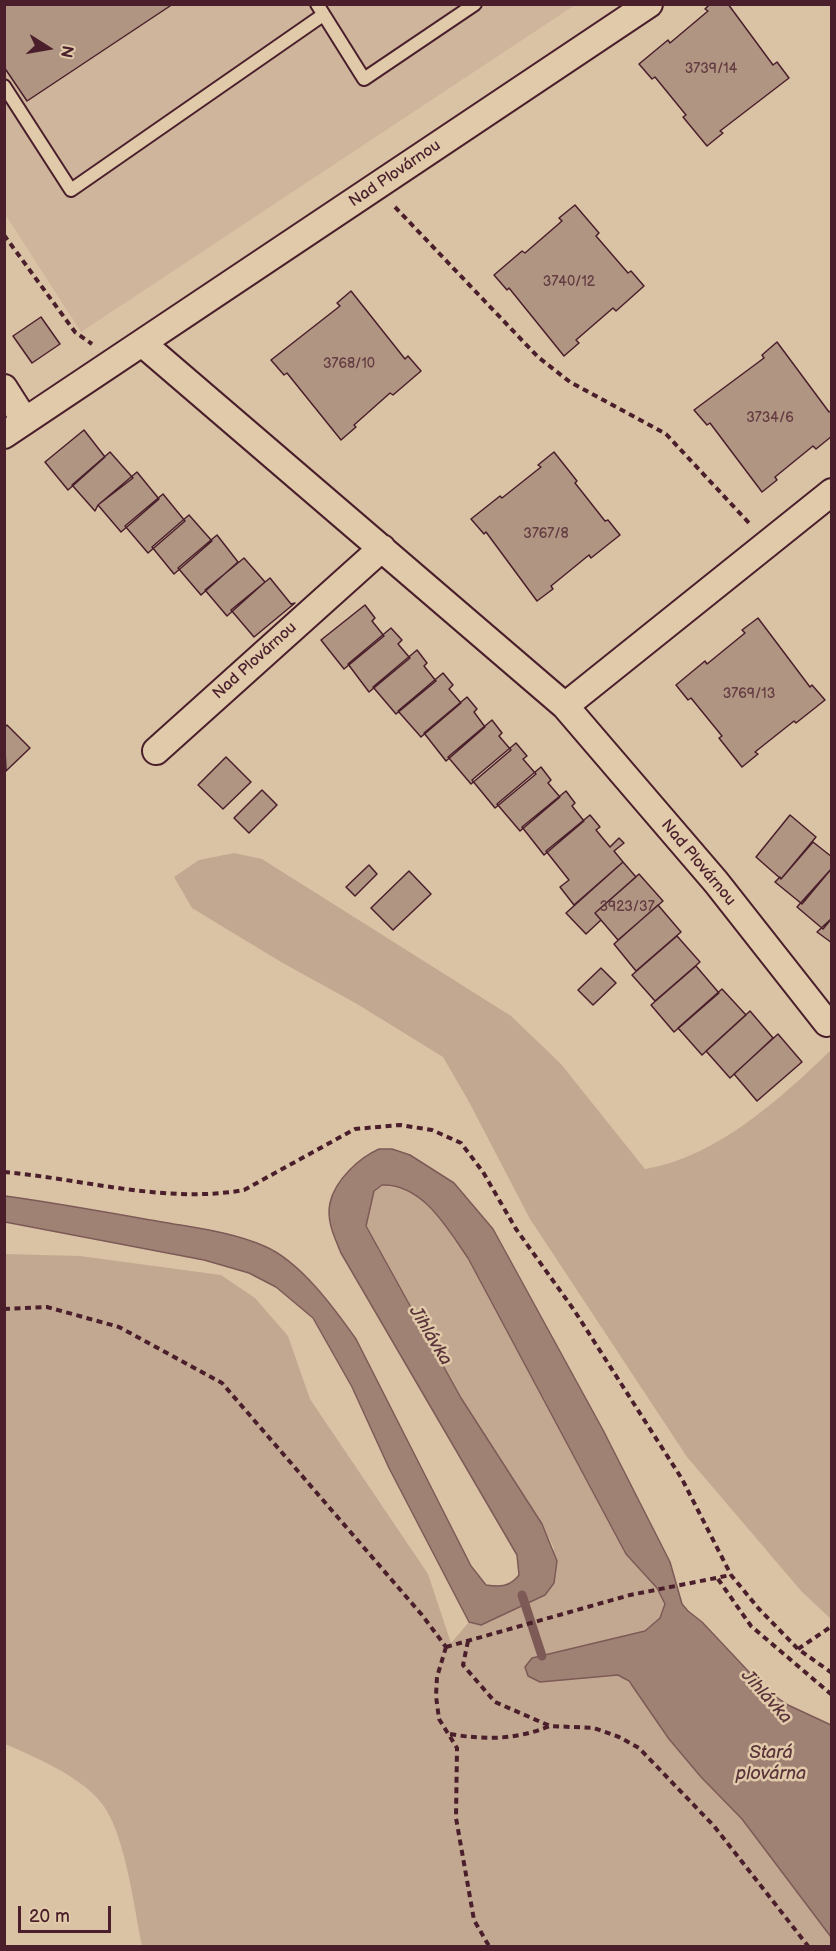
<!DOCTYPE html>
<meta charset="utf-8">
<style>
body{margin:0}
#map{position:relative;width:836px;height:1951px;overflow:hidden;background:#dac3a5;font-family:"Balsamiq Sans",sans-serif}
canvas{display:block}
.frame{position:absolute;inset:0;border:6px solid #4a1f2b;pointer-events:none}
.north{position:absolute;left:18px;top:18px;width:60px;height:60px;-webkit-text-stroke:4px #e0caaa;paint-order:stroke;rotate:101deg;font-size:16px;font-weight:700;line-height:24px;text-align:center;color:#4a1f2b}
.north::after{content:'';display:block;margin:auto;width:21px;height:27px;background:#4a1f2b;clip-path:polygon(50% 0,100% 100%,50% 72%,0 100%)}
.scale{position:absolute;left:18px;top:1906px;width:93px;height:27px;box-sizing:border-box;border:3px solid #4a1f2b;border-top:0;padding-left:8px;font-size:18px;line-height:21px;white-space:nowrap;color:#4a1f2b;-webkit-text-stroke:4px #e0caaa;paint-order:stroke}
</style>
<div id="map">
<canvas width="836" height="1951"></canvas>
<div class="frame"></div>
<div class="north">N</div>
<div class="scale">20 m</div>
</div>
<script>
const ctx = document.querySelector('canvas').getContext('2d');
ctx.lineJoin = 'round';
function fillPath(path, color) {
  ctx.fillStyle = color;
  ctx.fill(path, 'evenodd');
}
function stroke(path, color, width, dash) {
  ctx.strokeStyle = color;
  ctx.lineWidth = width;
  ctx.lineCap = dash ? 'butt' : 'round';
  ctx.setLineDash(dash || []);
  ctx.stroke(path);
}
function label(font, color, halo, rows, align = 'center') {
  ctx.font = font + ' "Balsamiq Sans",sans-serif';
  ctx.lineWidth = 5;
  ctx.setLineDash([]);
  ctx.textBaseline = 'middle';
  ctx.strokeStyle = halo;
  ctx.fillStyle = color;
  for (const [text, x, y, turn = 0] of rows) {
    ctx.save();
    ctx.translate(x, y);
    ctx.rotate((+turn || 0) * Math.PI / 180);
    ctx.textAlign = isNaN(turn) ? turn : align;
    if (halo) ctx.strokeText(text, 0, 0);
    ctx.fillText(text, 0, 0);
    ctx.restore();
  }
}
fillPath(new Path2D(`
 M5,5h570l-494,327 -76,-118z`), '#ceb59b');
fillPath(new Path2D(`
 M234,853l28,6 249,157 50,48 84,105c72,-12 135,-70 186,-119v569l-29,-27 -115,-135 -157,-238 -61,-117 -26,-45 -86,-53 -76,-42 -89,-54 -18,-31 25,-17z
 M382,1185l29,6 18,16 10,9 31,46 156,292 31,34 8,16 -5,14 -15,13 -112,27 7,24 78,-7c23,13 35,43 51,64 22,29 50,53 74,81 31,37 59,78 88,117v9h-689c-8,-38 -16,-106 -37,-138 -18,-29 -70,-51 -100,-64l-1,-490 76,2 141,19 34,23 33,38 22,63 118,175 23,69 18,-21 12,3 64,-30 9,-47 -12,-24 -81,-126 -95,-172 8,-36z`), '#c3a891');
const water = new Path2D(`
 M379,1149h13l18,6 44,28 39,46 110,201 67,132 12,42 6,7 14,11 64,68 22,15 43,20v212l-89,-118 -41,-42 -32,-38 -40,-58 -11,-6 -78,7 -12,-6 -3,-9 7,-9 113,-27 15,-13 5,-14 -8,-16 -31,-34 -158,-296c-21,-30 -45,-74 -86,-73l-8,6 -8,35 95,172 81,126 15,37 -3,22 -9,12 -64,30 -12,-3 -80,-154 -37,-81 -39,-69 -37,-31 -27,-14 -45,-13 -199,-38v-26c52,7 105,17 157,26 34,6 70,10 102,24 36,15 70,62 92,93l115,227 15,19c14,2 24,2 33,-10l-2,-20 -176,-302c-6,-15 -15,-32 -11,-50 5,-23 29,-45 49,-54z`);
fillPath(water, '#a08275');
stroke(water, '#7e5a57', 1.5);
stroke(new Path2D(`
 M522,1595l20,61`), '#7e5a57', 9);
const building = new Path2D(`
 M4,4h169l-146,97 -23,-34z
 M710,4h18l45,61 4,-3 12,16 -69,53 3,2 -16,13 -24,-29 3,-2 -31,-38 -3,2 -13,-15 29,-24 2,3 38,-32 -3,-2z
 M575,205l24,28 -3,3 32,37 3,-2 13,15 -28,25 -3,-3 -37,32 3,3 -15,13 -55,-68 -2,2 -13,-15 28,-24 3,2 37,-32 -3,-3z
 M351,291l54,68 3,-3 13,15 -28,24 -3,-2 -36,32 2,2 -15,13 -54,-67 -3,2 -13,-15 69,-54 -3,-3z
 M41,317l19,27 -28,19 -19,-27z
 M777,342l52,70 3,-2v26l-16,13 -3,-3 -38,31 2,3 -15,12 -52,-69 -3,2 -13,-15 70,-52 -2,-3z
 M84,430l21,27 -37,33 -23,-28z
 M110,452l23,26 -35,27 -3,6 -23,-26z
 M554,452l23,29 -2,2 30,38 3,-1 12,15 -29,23 -2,-3 -38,31 2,3 -16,12 -51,-69 -2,2 -13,-15 29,-23 2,2 39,-31 -3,-2z
 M137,472l22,27 -38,33 -23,-27z
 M163,494l22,27 -37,32 -23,-27z
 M189,515l23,26 -38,33 -22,-27z
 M217,535l21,27 -37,33 -23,-27z
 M244,558l21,24 -38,34 -22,-26z
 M270,578l21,26 4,-1 -41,34 -23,-27z
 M365,605l10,13 -3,3 12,15 -40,33 -23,-29z
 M758,618l52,69 2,-2 13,15 -29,23 -2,-2 -39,31 3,2 -16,13 -23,-29 3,-2 -31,-38 -3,2 -12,-15 29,-24 2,3 38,-31 -3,-3z
 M391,628l11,12 -4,4 12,14 -41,34 -21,-28z
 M417,650l10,13 -3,3 12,15 -40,33 -23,-27z
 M443,673l10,12 -4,4 12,14 -40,34 -23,-26z
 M467,697l10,12 -3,3 11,15 -39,34 -22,-28z
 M492,720l10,13 -3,3 12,14 -40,34 -23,-27z
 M7,725l23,23 -24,23 -2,-43z
 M516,743l11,13 -4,3 13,15 -41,34 -23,-28z
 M226,757l25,25 -28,27 -25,-24z
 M541,767l10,13 -3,3 12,14 -40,34 -23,-27z
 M262,790l15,15 -28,28 -15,-15z
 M566,791l9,12 -3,3 12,15 -40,34 -22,-28z
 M590,815l10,12 -4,3 14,17 9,-9 5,5 -10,8 9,11 -49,43 -14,-18 9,-7 -23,-29z
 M790,815l26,22 -35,42 -25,-22z
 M813,842l19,15v11l-30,36 -27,-22 5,-5 1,2z
 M623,862l13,15 -41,36 6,7 -15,14 -20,-21z
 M369,865l8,9 -22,22 -9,-9z
 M832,868v50l-9,11 -26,-22z
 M409,871l22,23 -38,36 -22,-22z
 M639,874l24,27 -45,39 -23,-27z
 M658,905l23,27 -45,39 -22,-27z
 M832,918v25l-15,-11z
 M677,936l23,26 -45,39 -23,-26z
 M696,966l23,27 -45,39 -23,-27z
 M601,968l15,15 -23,22 -15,-15z
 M722,989l24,26 -44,40 -24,-27z
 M750,1011l23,27 -43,40 -24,-27z
 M778,1034l24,28 -45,39 -23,-27z`);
fillPath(building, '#b19583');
stroke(building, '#4a1f2b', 1.5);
const service = new Path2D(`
 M317,4l47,75 111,-75
 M4,86l67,104 252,-175`);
const minor = new Path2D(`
 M142,343l423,363 151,176 111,141
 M4,388l21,33
 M4,435l645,-431
 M565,706l267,-214
 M156,751l226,-203`);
stroke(service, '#4a1f2b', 16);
stroke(minor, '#4a1f2b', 30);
stroke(new Path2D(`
 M395,207l143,150 32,25 96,52 83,89
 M4,235l71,97 17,12
 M4,1172c79,7 162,32 240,18l111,-61 45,-4 32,5 29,13 22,29 33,57 58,81 108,169 49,96 28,34 39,40 34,24
 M4,1309l43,-2 72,20 103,56 200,232 24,32
 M718,1579l33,47 81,69
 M468,1641l-5,24 32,37 55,24 44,2 25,9 20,11 75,78 94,120
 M446,1647l-9,30 -1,19 3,23 18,29 -1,70 18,102 15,26
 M446,1647l184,-52 101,-20
 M798,1649l34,-23
 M450,1734c36,6 65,6 100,-8`), '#4a1f2b', 4, [6, 4.5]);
stroke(service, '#e0caaa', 12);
stroke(minor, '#e0caaa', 26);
label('14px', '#643c41', null, [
 ["3739/14",711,69],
 ["3740/12",569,282],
 ["3768/10",349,364],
 ["3734/6",770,418],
 ["3767/8",546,534],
 ["3769/13",749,694],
 ["3923/37",627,907]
]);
label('16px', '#4a1f2b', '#e0caaa', [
 ["Nad Plovárnou",395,174,-34],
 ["Nad Plovárnou",255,661,-42],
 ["Nad Plovárnou",698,863,50]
]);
label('italic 18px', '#5b333a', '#e0caaa', [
 ["Jihlávka",430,1336,59],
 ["Jihlávka",766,1697,48],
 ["Stará",771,1753],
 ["plovárna",771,1774]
]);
</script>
